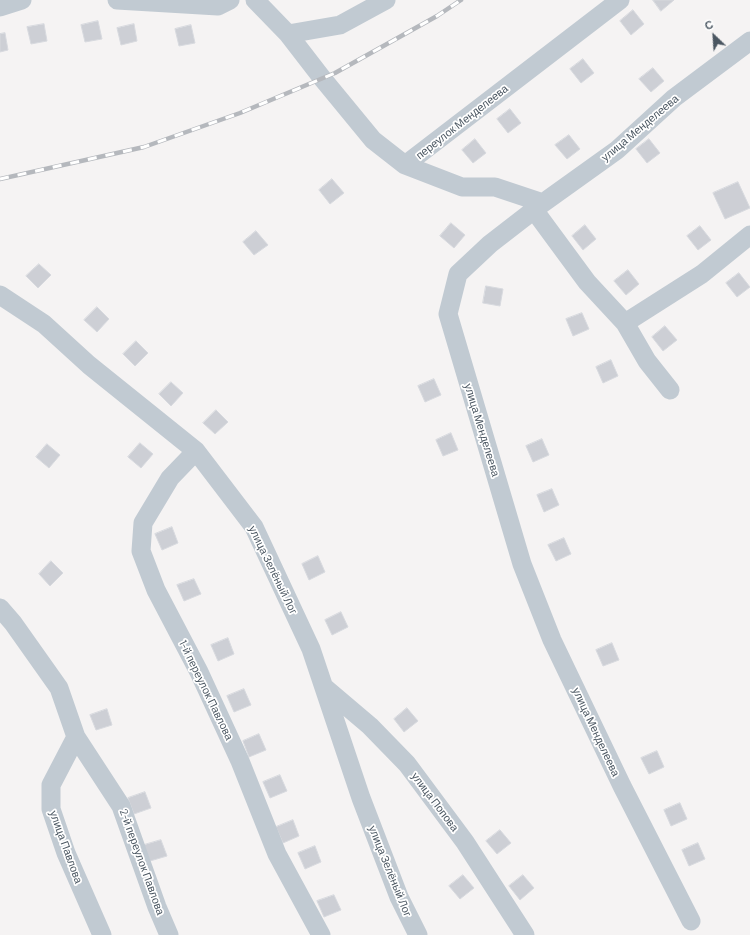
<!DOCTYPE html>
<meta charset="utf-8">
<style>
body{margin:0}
#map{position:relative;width:750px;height:935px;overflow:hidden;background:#f5f3f3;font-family:Barlow,sans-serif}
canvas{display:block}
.north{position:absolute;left:694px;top:16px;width:40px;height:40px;-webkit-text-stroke:3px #fff;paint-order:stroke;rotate:335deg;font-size:11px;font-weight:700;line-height:16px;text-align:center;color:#4a5661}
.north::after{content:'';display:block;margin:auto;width:14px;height:18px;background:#4a5661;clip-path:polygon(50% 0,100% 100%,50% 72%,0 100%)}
</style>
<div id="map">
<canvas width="750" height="935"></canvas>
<div class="north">С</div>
</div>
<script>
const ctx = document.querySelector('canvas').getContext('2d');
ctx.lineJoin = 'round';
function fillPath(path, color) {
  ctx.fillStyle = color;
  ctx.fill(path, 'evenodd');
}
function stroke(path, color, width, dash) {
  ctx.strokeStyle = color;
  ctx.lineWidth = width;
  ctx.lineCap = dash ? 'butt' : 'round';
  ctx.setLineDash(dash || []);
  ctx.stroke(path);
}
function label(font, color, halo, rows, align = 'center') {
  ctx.font = font + ' Barlow,sans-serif';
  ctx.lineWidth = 3.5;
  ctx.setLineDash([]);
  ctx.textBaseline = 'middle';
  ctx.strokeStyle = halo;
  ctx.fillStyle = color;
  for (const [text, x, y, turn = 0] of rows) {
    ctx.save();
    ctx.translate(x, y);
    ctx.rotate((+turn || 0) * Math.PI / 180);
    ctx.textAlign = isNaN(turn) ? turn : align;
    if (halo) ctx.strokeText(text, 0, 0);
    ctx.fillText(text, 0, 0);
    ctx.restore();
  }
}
const building = new Path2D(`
 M653,0h21l-13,11z
 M633,10l11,14 -13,11 -11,-14z
 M98,21l4,18 -17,3 -4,-17z
 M44,24l3,17 -16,3 -4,-17z
 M134,24l3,17 -16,4 -4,-17z
 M191,25l4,18 -16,3 -4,-17z
 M5,33l3,17 -8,2v-18z
 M583,59l11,14 -13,10 -11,-14z
 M653,68l11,13 -13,11 -12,-13z
 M510,109l11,14 -13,10 -11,-14z
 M569,135l11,14 -13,10 -12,-14z
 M475,139l11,14 -13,10 -11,-13z
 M649,139l11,14 -13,10 -11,-14z
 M332,179l12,14 -14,11 -11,-14z
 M738,182l12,26 -25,11 -12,-26z
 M451,223l14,12 -11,13 -14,-12z
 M585,225l11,14 -13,11 -11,-14z
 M700,226l11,14 -13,10 -11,-14z
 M256,231l12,14 -14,10 -11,-13z
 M39,264l12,11 -13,13 -12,-12z
 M628,270l11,14 -13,11 -12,-14z
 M739,273l11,14 -13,10 -11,-14z
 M486,286l17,3 -3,17 -17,-3z
 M97,307l12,12 -12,13 -13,-12z
 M582,313l7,16 -16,7 -7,-17z
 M665,326l12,14 -14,11 -11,-14z
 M136,341l12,12 -13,13 -12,-12z
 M611,360l7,16 -15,7 -7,-16z
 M434,379l7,16 -16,7 -7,-16z
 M171,382l12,11 -12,13 -12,-12z
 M216,410l12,12 -13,12 -12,-11z
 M451,433l7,17 -15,6 -7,-16z
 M542,439l7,16 -16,7 -7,-16z
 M140,443l13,11 -12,14 -13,-11z
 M47,444l13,11 -11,13 -13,-11z
 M552,489l7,16 -15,7 -7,-17z
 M172,527l6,16 -16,7 -7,-16z
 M564,538l7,16 -15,7 -8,-16z
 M318,556l7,16 -16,8 -7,-16z
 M51,561l12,12 -13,13 -11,-12z
 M194,579l7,15 -17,7 -7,-16z
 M341,612l7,15 -16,8 -7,-15z
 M228,638l6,16 -16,7 -7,-16z
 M612,643l7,17 -16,6 -7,-16z
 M244,689l7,16 -17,7 -7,-16z
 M407,708l11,13 -14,11 -10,-13z
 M107,709l5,16 -16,5 -6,-15z
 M259,734l7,16 -17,7 -6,-16z
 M657,751l7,16 -15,7 -8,-16z
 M280,775l7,16 -17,7 -7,-16z
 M145,792l6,16 -17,6 -6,-16z
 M680,803l7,16 -16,7 -7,-16z
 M293,820l6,16 -16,7 -7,-16z
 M500,830l11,13 -14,11 -11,-13z
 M161,840l6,16 -17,5 -6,-16z
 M698,843l7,16 -16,7 -7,-16z
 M315,846l6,16 -16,7 -7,-16z
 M463,875l11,13 -14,11 -11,-13z
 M523,875l11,13 -14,12 -11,-14z
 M334,895l7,15 -17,7 -7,-16z`);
fillPath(building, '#cdcfd5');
stroke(building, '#d7d9de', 1);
stroke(new Path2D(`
 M117,0l101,6 12,-6
 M255,0l33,34 34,44 51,62 32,25 57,22h33l48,16
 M0,7l22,-7
 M288,34l52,-9 46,-25
 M405,165l215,-165
 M534,210l53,72 38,41 22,38 23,29
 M0,295l44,29 45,41 107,86 58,76 57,122 50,149 38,99 19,38
 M625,323l77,-49 48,-39
 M196,451l-26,27 -27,45 -2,28 15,39 43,82 41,89 37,93 44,81
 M0,608l13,15 46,65 17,49 45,69 36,101 12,28
 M324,687l46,39 37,38 58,78 60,93
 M76,737l-25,48v24l15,44 36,82
 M691,921l-69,-135 -70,-146 -30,-76 -74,-250 10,-40 32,-30 53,-41 74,-53 57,-52 76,-57`), '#c1cad2', 19);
const rail = new Path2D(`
 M0,179l144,-32 96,-34 95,-40 102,-57 24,-16`);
stroke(rail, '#b5b8bd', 4.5);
stroke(rail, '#fff', 3, [9]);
label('11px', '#4a5661', '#fff', [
 ["переулок Менделеева",462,122,-38],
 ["улица Менделеева",640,128,-40],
 ["улица Менделеева",482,430,73],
 ["улица Зелёный Лог",273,570,64],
 ["1-й переулок Павлова",206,690,64],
 ["улица Менделеева",596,732,65],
 ["улица Попова",435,802,53],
 ["улица Павлова",66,847,70],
 ["2-й переулок Павлова",142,862,70],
 ["улица Зелёный Лог",390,871,68]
]);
</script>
